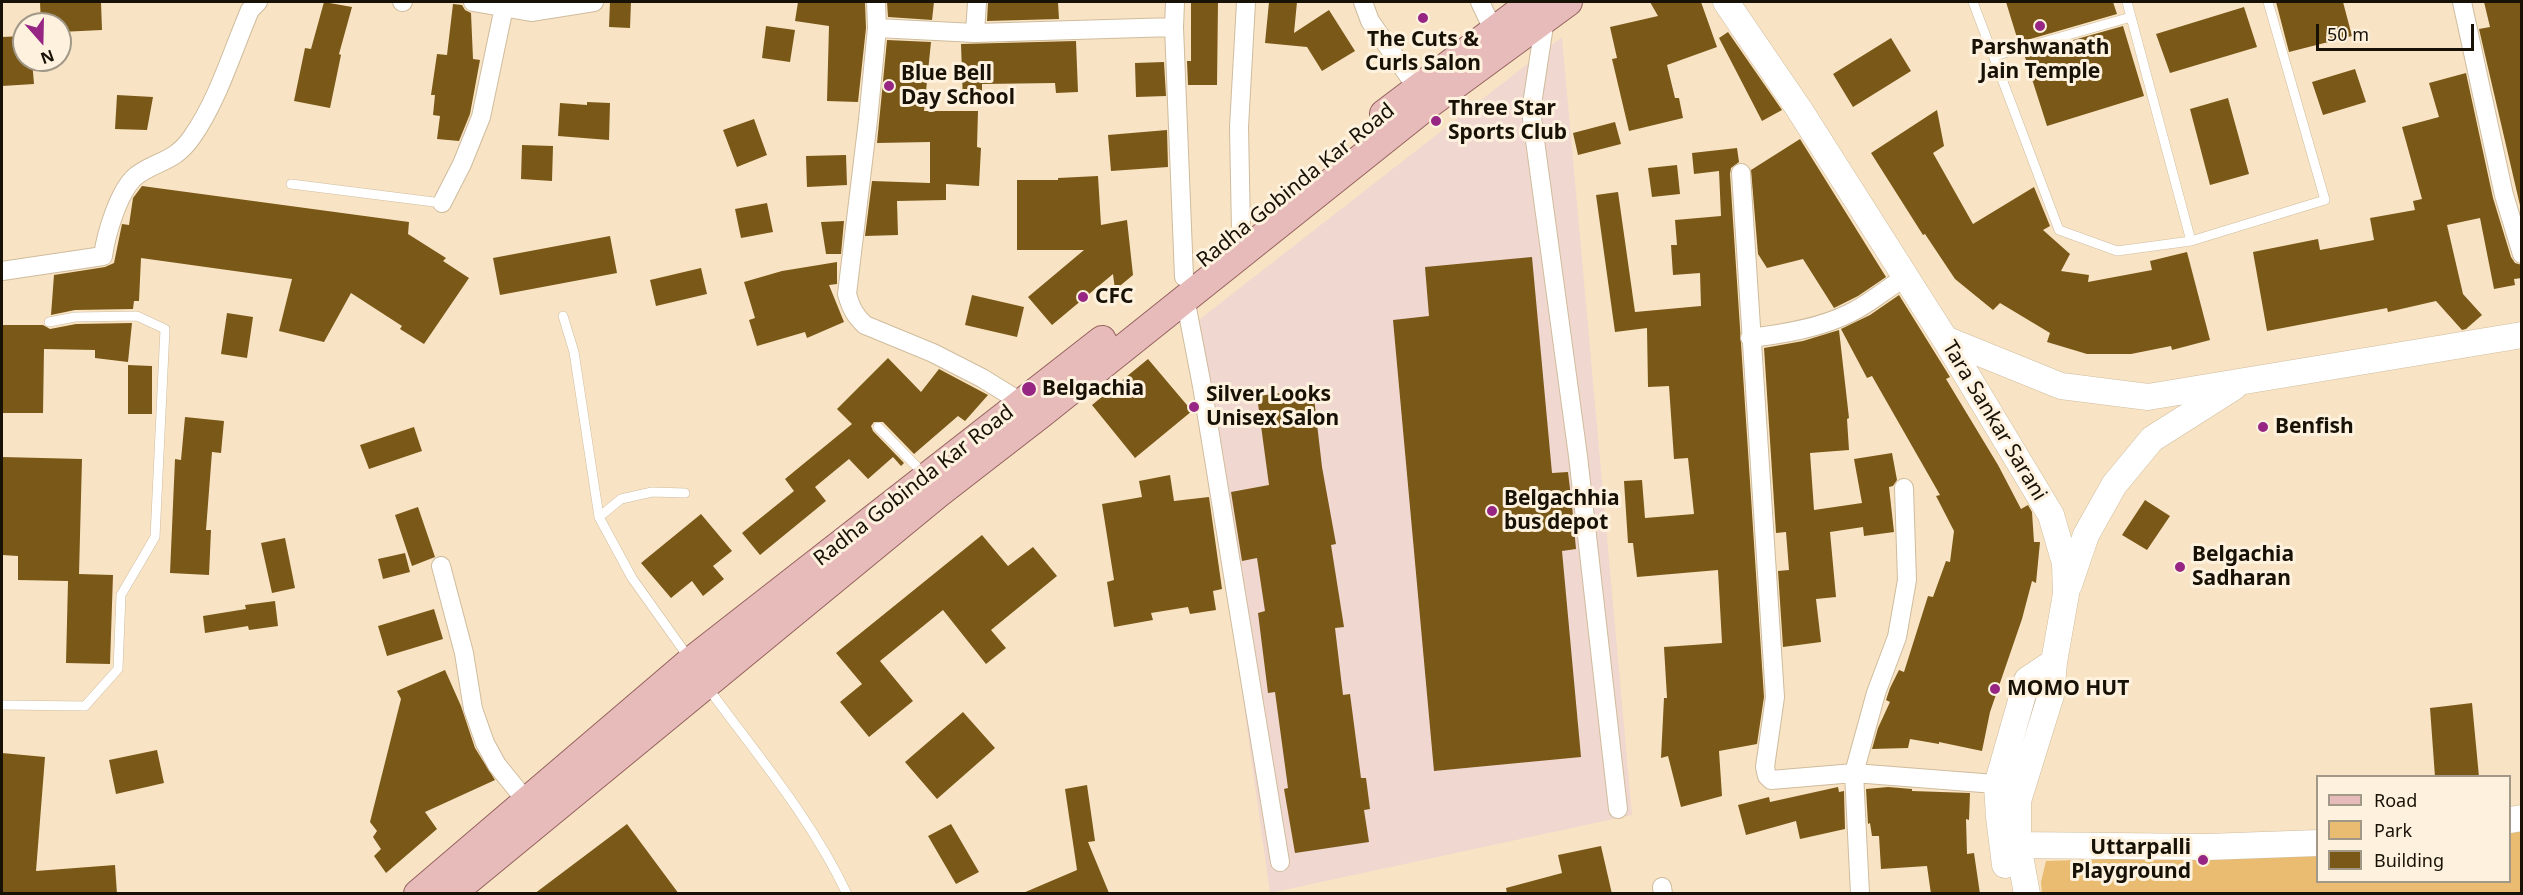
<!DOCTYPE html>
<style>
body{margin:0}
#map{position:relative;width:2523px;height:895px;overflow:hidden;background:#f8e4c4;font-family:"Noto Sans",sans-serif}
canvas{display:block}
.frame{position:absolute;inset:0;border:3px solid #181106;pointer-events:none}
.legend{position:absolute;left:2316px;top:775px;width:195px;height:108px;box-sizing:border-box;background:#fef2df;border:2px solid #a29888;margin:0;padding:8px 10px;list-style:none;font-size:18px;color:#181106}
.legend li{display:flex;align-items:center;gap:12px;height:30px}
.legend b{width:30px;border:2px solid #a29888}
.north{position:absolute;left:12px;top:12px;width:60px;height:60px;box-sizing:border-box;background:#fef2df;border:2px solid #a29888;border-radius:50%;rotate:160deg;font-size:16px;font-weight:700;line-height:24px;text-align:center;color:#181106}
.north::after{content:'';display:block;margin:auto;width:21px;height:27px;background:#962584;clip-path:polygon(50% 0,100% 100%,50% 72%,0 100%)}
.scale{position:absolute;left:2316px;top:24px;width:158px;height:27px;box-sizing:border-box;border:3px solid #181106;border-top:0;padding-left:8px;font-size:18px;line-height:21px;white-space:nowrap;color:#181106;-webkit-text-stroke:4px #fef2df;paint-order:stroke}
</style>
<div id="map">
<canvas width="2523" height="895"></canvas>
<div class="frame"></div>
<ul class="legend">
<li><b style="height:8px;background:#e8bbbb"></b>Road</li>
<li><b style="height:16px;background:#e9bc71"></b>Park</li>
<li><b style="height:16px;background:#7a5817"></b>Building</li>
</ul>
<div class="north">N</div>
<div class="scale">50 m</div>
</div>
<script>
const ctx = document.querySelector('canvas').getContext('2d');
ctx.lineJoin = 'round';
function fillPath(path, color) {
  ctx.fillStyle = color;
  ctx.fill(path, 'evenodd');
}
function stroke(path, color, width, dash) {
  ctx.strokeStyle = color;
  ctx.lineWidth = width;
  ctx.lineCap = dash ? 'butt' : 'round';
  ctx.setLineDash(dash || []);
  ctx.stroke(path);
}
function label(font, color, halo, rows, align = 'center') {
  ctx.font = font + ' "Noto Sans",sans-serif';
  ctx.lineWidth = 6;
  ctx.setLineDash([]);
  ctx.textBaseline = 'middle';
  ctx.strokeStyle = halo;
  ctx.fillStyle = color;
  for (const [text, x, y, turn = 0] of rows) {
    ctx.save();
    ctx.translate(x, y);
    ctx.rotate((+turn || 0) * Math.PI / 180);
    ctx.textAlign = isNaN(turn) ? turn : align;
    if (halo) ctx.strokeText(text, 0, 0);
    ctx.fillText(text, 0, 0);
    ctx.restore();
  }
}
fillPath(new Path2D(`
 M1562,37l70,778 -362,78 -79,-567z`), '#f0d7cf');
fillPath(new Path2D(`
 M2521,826v67l-479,1 -1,-12 5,-21 271,-9 1,30h192v-54z`), '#e9bc71');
fillPath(new Path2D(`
 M40,2h61l1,28 -42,2v-8h-19z
 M324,2l28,5 -13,47 2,1 -11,53 -36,-7 11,-53 6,1z
 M610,2h21l-1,26 -21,-1z
 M798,2h67l1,26 -8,74 -31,-1 2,-75 -34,-5z
 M887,2h47l-2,18 -44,-3z
 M988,2h70l1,17 -72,2z
 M1191,2h27l-1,83h-29l-1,-24h4z
 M1269,2h28l-3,31 35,-23 26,41 -33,20 -15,-24 -42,-4z
 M1650,2h51l16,45 -50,18 8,33h4l4,20 -54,13 -17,-72 5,-1 -7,-31 48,-11z
 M2006,2h107l4,12 -97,28 -2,-1z
 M2276,2h67l9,34 -63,16z
 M2484,2h38v212l-43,-185 11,-2z
 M453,4l9,1 3,5 6,3 2,46 7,1 -10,54 -11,27 -22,-2 3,-23 -7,-1 2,-20h-4l6,-41 10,1z
 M2244,7l13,40 -87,26 -14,-39z
 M766,26l29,4 -5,32 -28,-4z
 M2123,26l21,70 -97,30 -23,-72z
 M1728,32l54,78 -20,11 -43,-83z
 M24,36v24h8l2,24 -32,2v-49z
 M1891,38l20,33 -58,36 -20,-33z
 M887,40l44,2 -7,69h54l-1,36 4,1 -2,38 -33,-2v16l-49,1 1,34 -33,1 7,-55 58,2v-41l-53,1z
 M1076,41l2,51 -22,1 -1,-10 -73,1v17l-19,1 -2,-58z
 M1164,62l2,34 -30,1 -1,-34z
 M2355,69l11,33 -43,13 -11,-33z
 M2466,73l27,125 18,59 4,6 7,2v13l-8,1 1,6 -21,4 -14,-71 -33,7 16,69 19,21 -16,14 -4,1 -26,-29 -48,11 -1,-4 -120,23 -14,-79 65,-13 2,11 54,-10 -4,-22 45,-8 -2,-9 9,-2 -20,-72 37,-10 -10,-34z
 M117,95l36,2 -6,33 -32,-1z
 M2228,98l21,76 -39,11 -20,-76z
 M587,102l23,1 -1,37 -51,-4 2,-33 27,2z
 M1937,110l7,36 -11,7 40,71 61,-37 16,39 -7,4 27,24 -9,17 28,4 -1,7 64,-12 -2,-9 37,-9 23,88 -38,10 -1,-4 -40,8h-44l-40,-12 3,-9 -50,-30 -7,7 -38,-31 -30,-45 -2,1 -52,-82z
 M754,119l13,36 -30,12 -14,-37z
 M1615,122l6,22 -43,11 -5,-22z
 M1167,130l1,37 -57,4 -3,-36z
 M1800,139l86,138 -28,19 -24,12 -31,-49 -36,9 -9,-14 -7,-84z
 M522,145l31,1 -1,35 -31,-2z
 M1737,148l2,14 -8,6 -1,6 34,523 -7,47 -38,7 3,45 -41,11 -13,-51 -7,2 3,-60h3l-3,-51 58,-4 -4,-73 -81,7 -4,-34h-5l-4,-62 18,-1 3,38 49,-4 -6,-56 -14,1 -5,-73 -21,1 -1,-59 -32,4 -19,-137 22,-3 17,120 66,-6 -1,-33 -27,2 -2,-30h6l-2,-25 46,-4 -2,-45 -25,3 -2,-21z
 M846,155l1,30 -40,2 -1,-31z
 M1677,165l3,29 -28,3 -4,-29z
 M1098,176l3,49 26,-5 6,55 -18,15 -2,-16 -61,51 -24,-28 56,-47h-67v-70h41v-2z
 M142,186l267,36 -1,12 38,24 -3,3 26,17 -45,66 -24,-15 2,-3 -51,-33 -27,49 -45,-11 13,-52 -151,-21 -2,43h-5l-1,8 -58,1 -24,5 3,-40 51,-8 9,-4 8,-39 7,1 4,-27z
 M767,203l6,29 -32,6 -6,-29z
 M844,221l-3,33h-15l-5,-32z
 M610,236l7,37 -117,22 -7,-37z
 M1532,257l20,216 16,-1 4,33 4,44 -14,2 19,206 -147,14 -41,-451 36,-4 -4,-49z
 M837,262v22l-8,1 15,37 -37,16 -2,-6 -48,14 -8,-26 6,-2 -11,-36 38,-11z
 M701,268l6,26 -51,12 -6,-26z
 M972,295l52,12 -7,30 -52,-12z
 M1899,295l51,82 -4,2 52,86 23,44 7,-4 4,7 2,30h6l-4,41 -4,-2 -10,38 -32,93 -8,39 -43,-9v2l-29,-5 -2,9 -36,1 6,-21 12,-26 -4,-2 4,-12 9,-18 5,2 24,-76 5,1 13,-36 4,1 4,-31 -18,-35 4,-1 -68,-119 -5,2 -26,-49 29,-14z
 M227,313l26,4 -6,41 -26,-4z
 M132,323l-4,39 -33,-4v-8l-51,-1 -1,64h-41v-88h41l7,4 26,-5z
 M1839,330l10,88 -2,1 2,31 -39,3 4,57 48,-7 -8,-44 38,-6 5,27 -4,6 -4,1 5,45 -30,4 -1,-9 -33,5 6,65 -20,2 5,43 -38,5 -5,-76 11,-1 -3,-38 -10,1 -12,-185 39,-7z
 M888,358l33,34 18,-23 49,26 -23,26 -7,-5 -44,38 -31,-32h-9l-3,4 2,5 31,32 -3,3 -8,-9 -25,22 -19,-20 -34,28 11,14 -66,54 -18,-22 52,-42 -9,-12 67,-55 -15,-15z
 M1148,359l44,52 -57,47 -43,-53z
 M128,365l24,1v48h-24z
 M1313,389l9,78 14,77 -5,1 13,82 -9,1 8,67 7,-1 11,84h5l4,31 -6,1 5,32 -74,11 -11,-64 4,-1 -13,-96 -7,1 -10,-80 7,-2 -8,-53 -15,3 -11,-69 38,-7 -12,-89z
 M185,417l39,4 -3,32 -9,-1 -6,78h5l-2,45 -39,-2 5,-114 6,1z
 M414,427l8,24 -53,18 -9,-24z
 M2,457l80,2 -3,115 34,1 -3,89 -44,-1 2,-82 -50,-1v-24l-16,-1z
 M1170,475l4,26 35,-4 13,92 -9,2 3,19 -26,4 -2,-7 -37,6 2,7 -39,7 -7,-45 7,-2 -12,-76 40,-7 -3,-16z
 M2145,500l25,16 -23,34 -25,-15z
 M418,507l17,50 -23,9 -17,-51z
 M701,514l31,37 -19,15 11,13 -21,17 -11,-15 -21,17 -30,-35z
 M982,535l26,31 25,-19 24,29 -66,54 15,18 -20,16 -43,-54 -63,51 33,40 -44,36 -29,-35 22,-18 -26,-31z
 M285,538l10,50 -23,5 -11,-50z
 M405,553l5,19 -27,7 -5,-20z
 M275,601l3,25 -29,4 -1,-4 -43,7 -2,-17 43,-7 -1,-4z
 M434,609l9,30 -56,17 -9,-30z
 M445,670l16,36 14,42 20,32 -70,32 12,17 -51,44 -12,-17 7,-7 -8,-12 4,-6 -7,-9 31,-123 -4,-8z
 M2472,703l7,74h-44l-5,-69z
 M963,712l32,36 -58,51 -32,-37z
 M157,750l7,33 -48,11 -7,-34z
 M2,753l43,4 -9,114 79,-6 2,29 -115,-1z
 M1087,785l8,56 -7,1 21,51h-86l54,-23 -12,-81z
 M1838,787l1,5 5,-1 1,38 -45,10 -4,-18 -50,14 -8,-30 31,-8 1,5z
 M1888,787l24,2v2l58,2 -1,27 -3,-1 1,35 7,-1 6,41h-49l-4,-28 -46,3 -2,-33h-7l-2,-13 -2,1 -2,-35z
 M627,824l52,70h-145z
 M951,824l28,48 -23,12 -28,-48z
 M1601,846l11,48h-105l-1,-6 56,-15 -4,-18z`), '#7a5817');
const lane = new Path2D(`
 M1973,2l86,228 58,21 74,-10
 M2127,2l64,239 134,-41 -57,-198
 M1994,56l137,-39
 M291,184l151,19
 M563,316l11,36 25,165 33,61 57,80
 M878,427l46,47
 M599,517l22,-18 31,-7 33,1
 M708,688c49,67 103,130 139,206
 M2,705l83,1 33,-37 3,-74 34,-58 10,-208 -28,-13 -62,1 -26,5`);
const street = new Path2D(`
 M402,2h1
 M473,2l58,10 63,-10
 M876,2l1,26 -9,92 -21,174c4,14 8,22 18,31l68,28 49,25 47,29
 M1363,2l7,19 47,67
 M1480,2l18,38
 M2462,2l42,193 18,59
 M1543,16l2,3 -14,92 47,345 40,353
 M1174,27l1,-25
 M877,28l98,5 199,-6 10,250
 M975,33l2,-31
 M1741,173l34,524 -10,70 2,9 4,4 83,-7 22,-80 21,-56 10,-57 -3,-92
 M442,203l20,-39 19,-47 23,-110
 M1241,230l-2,-103 7,-125
 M2,271l101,-15c3,-22 16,-66 33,-80 21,-16 38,-13 56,-39 26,-37 40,-85 58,-127l8,-8
 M1185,298l17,88 78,476
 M1750,338c33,-4 70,-10 100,-25 19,-9 36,-24 54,-35
 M441,566l23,87 9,56 12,34 12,22 30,37
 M1662,887l1,7
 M1860,894l-6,-121 154,12`);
const secondary = new Path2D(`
 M1726,2l73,107 146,230 106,176 14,48 1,31 -12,68 -3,33 -33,106v44l9,49
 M1945,339l116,47 87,11 374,-62
 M2069,585l17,-50 28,-50 38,-46 82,-52
 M2510,820l12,-2
 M2018,845l189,2 111,-4
 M2005,865l-6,-48 -2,-32 30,-105 27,-18`);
const primary = new Path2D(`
 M1384,114l148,-112
 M418,894l273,-233 411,-321
 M451,894l488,-401 102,-79 388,-310 139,-102`);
stroke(lane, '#cfbc9d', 10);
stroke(street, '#cfbc9d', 20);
stroke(secondary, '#cfbc9d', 27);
stroke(primary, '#95625e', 30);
stroke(lane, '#fff', 9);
stroke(street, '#fff', 18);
stroke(secondary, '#fff', 26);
stroke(primary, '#e8bbbb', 28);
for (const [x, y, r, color] of [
 [1423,18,6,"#962584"],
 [2040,26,6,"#962584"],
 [889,86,6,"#962584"],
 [1436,121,6,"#962584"],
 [1083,297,6,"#962584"],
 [1029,389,8,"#962584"],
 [1194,407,6,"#962584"],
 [2263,427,6,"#962584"],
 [1492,511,6,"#962584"],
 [2180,567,6,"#962584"],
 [1995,689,6,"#962584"],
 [2203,860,6,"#962584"]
]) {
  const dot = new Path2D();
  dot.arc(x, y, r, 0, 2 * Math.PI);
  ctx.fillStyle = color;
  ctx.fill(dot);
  stroke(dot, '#fef2df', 2);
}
label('bold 21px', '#181106', '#fef2df', [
 ["The Cuts &",1423,40,"center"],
 ["Curls Salon",1423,64,"center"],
 ["Parshwanath",2040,48,"center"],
 ["Jain Temple",2040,72,"center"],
 ["Blue Bell",901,74],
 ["Day School",901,98],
 ["Three Star",1448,109],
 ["Sports Club",1448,133],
 ["CFC",1095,297],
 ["Belgachia",1042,389],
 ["Silver Looks",1206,395],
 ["Unisex Salon",1206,419],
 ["Benfish",2275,427],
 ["Belgachhia",1504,499],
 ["bus depot",1504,523],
 ["Belgachia",2192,555],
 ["Sadharan",2192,579],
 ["MOMO HUT",2007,689],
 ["Uttarpalli",2191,848,"right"],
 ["Playground",2191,872,"right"]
], 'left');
label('21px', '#181106', '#fef2df', [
 ["Radha Gobinda Kar Road",1296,186,-39],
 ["Tara Sankar Sarani",1994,421,59],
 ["Radha Gobinda Kar Road",914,486,-38]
]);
</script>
